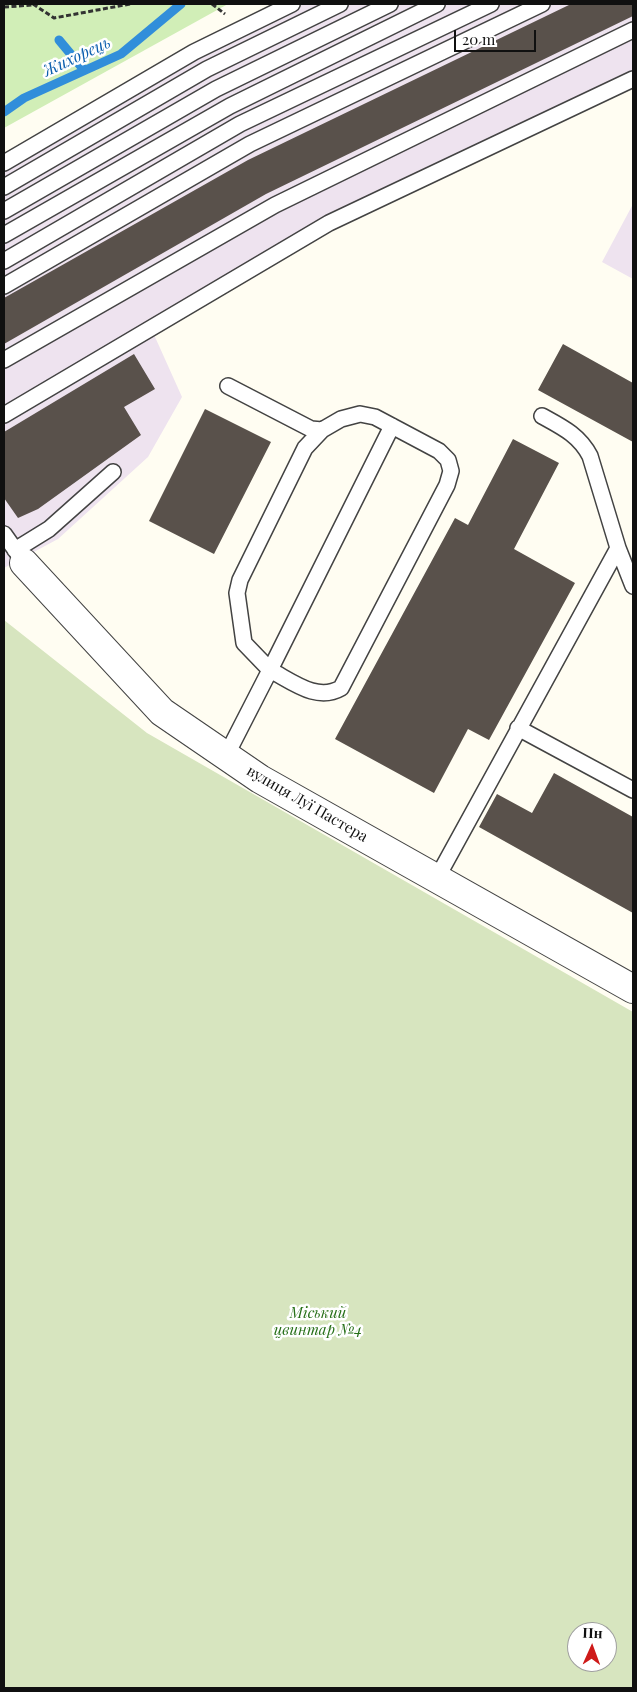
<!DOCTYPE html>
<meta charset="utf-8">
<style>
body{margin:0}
#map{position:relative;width:637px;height:1692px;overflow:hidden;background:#fffdf2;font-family:"Playfair Display",serif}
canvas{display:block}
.frame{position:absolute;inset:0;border:5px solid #101010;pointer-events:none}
.north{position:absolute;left:567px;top:1622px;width:50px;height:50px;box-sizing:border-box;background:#fff;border:1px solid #9f9f9f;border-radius:50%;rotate:2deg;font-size:14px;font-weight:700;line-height:20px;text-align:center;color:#101010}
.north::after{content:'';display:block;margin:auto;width:18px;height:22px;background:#ce1a19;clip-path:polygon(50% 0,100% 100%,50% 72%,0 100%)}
.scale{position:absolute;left:454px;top:30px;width:82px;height:22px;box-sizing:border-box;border:2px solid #101010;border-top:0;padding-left:6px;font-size:15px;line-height:18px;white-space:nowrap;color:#101010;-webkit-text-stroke:4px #fff;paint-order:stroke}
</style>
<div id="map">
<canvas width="637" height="1692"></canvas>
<div class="frame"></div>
<div class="north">Пн</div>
<div class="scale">20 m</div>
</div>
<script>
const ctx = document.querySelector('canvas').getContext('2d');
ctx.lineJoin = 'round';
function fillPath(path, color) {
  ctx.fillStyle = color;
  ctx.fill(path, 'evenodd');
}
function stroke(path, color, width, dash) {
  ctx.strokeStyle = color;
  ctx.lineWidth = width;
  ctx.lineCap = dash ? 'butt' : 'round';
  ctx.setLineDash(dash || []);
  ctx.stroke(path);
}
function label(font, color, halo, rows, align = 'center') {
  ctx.font = font + ' "Playfair Display",serif';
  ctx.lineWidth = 5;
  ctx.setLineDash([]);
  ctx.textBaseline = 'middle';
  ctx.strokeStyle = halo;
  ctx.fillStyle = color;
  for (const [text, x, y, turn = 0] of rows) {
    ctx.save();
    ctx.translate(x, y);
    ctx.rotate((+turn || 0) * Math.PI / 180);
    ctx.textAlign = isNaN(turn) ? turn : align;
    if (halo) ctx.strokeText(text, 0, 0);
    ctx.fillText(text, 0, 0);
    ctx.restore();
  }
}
fillPath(new Path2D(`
 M292,4h341v75l-304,144 -178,105 31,69 -34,60 -90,82 -54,29v-405z
 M633,204v75l-31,-17z`), '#eee3ef');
fillPath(new Path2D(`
 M4,4h224l-224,124z`), '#d1eeb7');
fillPath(new Path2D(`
 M4,620l143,113 486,279v676h-629zM577,1632h30v30h-30z`), '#d7e5bf');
stroke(new Path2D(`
 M59,40l25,30
 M4,112l20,-14 97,-44 60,-50`), '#318eda', 9);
fillPath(new Path2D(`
 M571,4h62v12l-367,178 -262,150v-46l244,-138z
 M563,344l70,39v59l-95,-52z
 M134,354l21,35 -31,18 17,28 -103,74 -20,9 -14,-20v-66z
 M205,409l66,33 -57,112 -65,-33z
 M513,439l46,24 -45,86 61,34 -86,157 -21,-11 -34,64 -99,-54 120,-221 13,7z
 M554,773l79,44v96l-154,-86 18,-33 35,19z`), '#59514b');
const service = new Path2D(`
 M4,163l190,-111 98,-48
 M4,187l203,-118 133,-65
 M4,211l212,-122 174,-85
 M4,235l226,-129 207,-102
 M4,261l236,-137 251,-120
 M4,286l246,-142 292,-140
 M4,360l271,-155 358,-175
 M228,386l83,43 11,1
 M4,415l325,-192 304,-144
 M4,534l17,24
 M618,548l15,38
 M15,550l34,-21 64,-57
 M518,728l115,62
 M226,756l44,-86c23,12 47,32 71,18l106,-203 4,-14 -3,-11 -9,-9 -64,-34 -15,-3 -19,5 -19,11 -17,18 -65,132 -3,13 7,50 26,27 122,-244
 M437,878l181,-330 -28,-92c-11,-21 -28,-29 -48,-40`);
const minor = new Path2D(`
 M24,563l138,149 98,67 373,210`);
stroke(service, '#434343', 18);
stroke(minor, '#434343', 30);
stroke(new Path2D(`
 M33,4l21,14 76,-14
 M212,4l13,10
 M4,7l29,-2`), '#323232', 3, [5, 2.5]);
stroke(service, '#fff', 15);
stroke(minor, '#fff', 28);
label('15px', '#101010', '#fff', [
 ["вулиця Луї Пастера",307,804,30]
]);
label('italic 15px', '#266f18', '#fff', [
 ["Міський",318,1313],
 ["цвинтар №4",318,1330]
]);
label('italic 16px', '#0c5fae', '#fff', [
 ["Жихорець",77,57,-25]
]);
</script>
